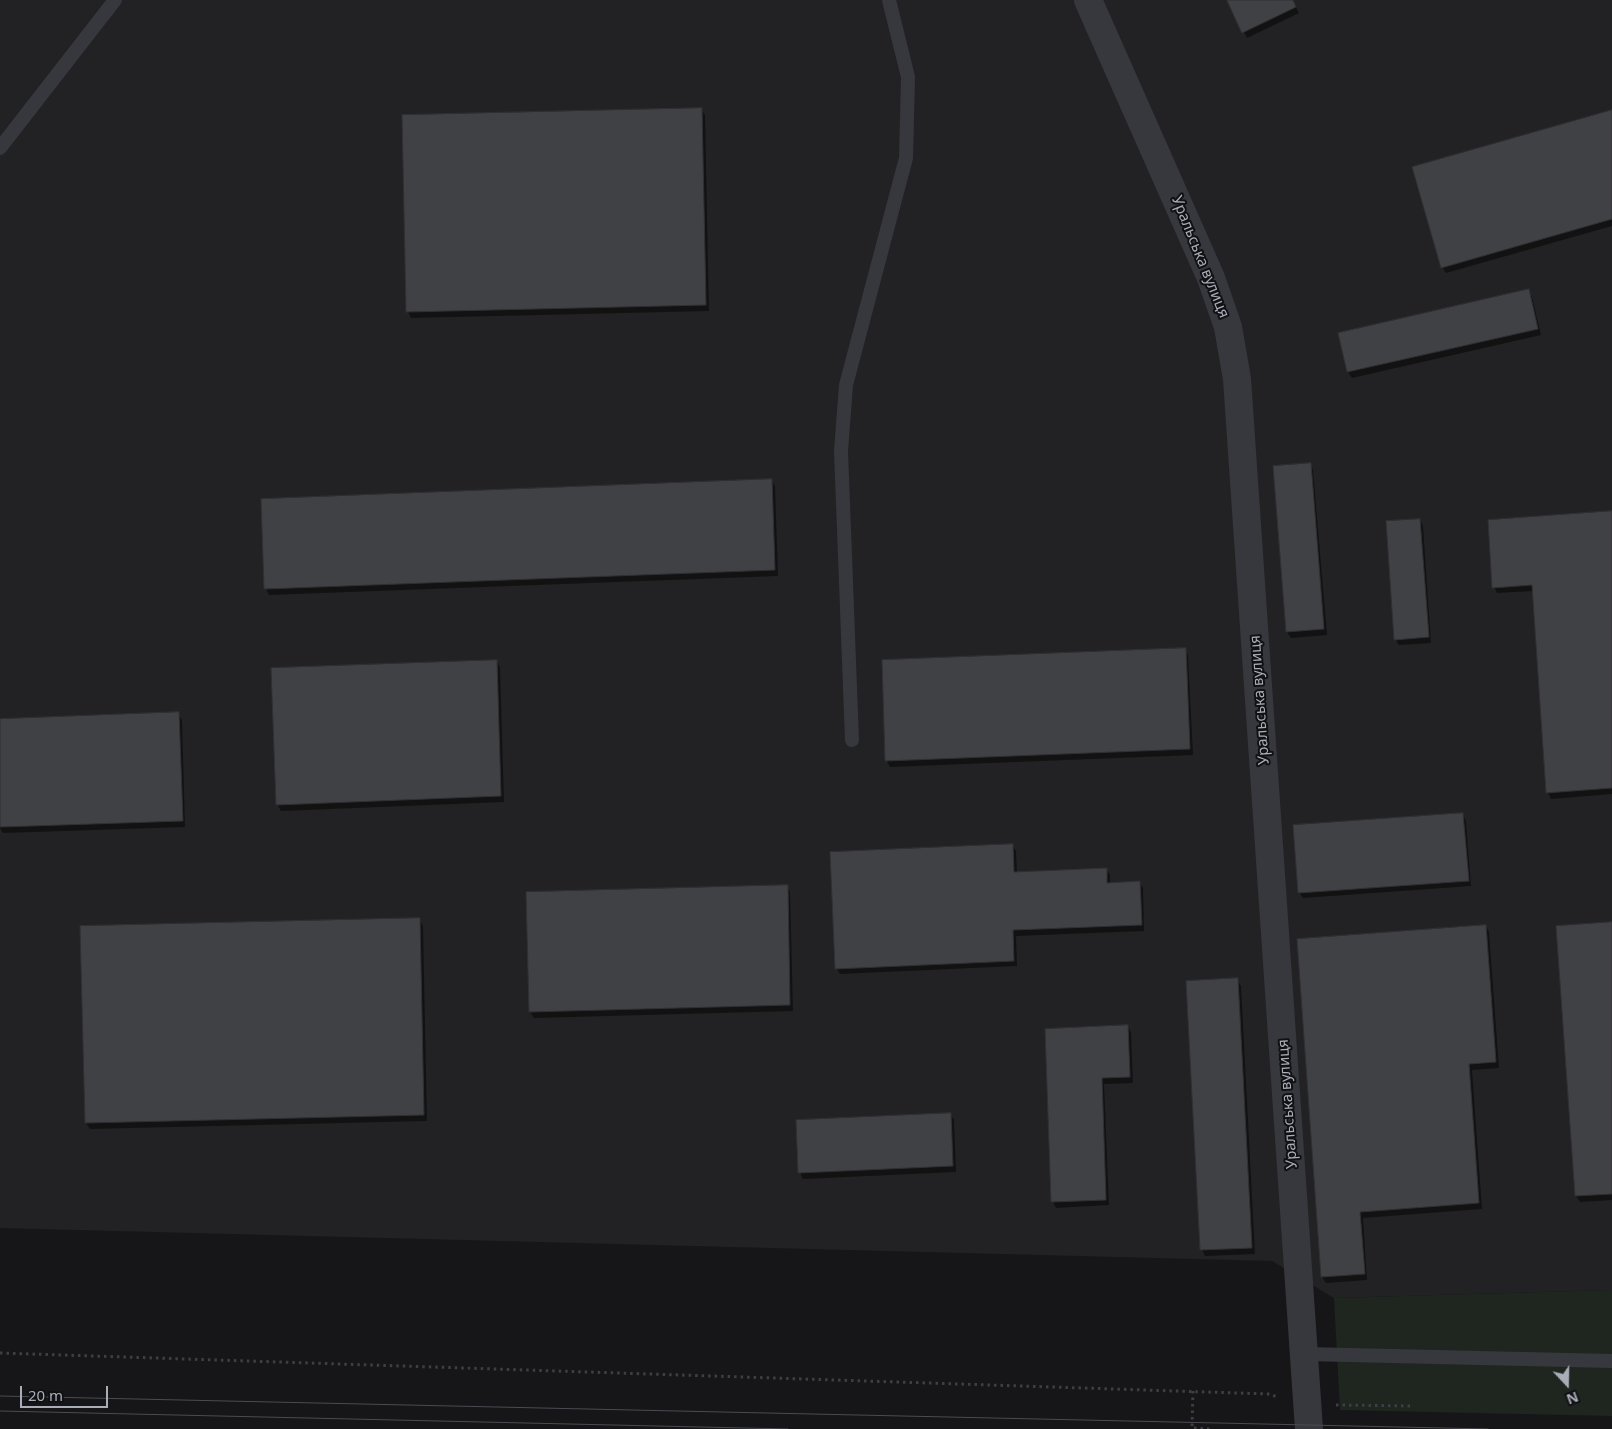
<!DOCTYPE html>
<meta charset="utf-8">
<style>
body{margin:0}
#map{position:relative;width:1612px;height:1429px;overflow:hidden;background:#161618;font-family:"Noto Sans",sans-serif}
canvas{display:block}
.north{position:absolute;left:1542px;top:1359px;width:50px;height:50px;-webkit-text-stroke:4px #111113;paint-order:stroke;rotate:159deg;font-size:14px;font-weight:700;line-height:20px;text-align:center;color:#a8adb8}
.north::after{content:'';display:block;margin:auto;width:18px;height:22px;background:#a8adb8;clip-path:polygon(50% 0,100% 100%,50% 72%,0 100%)}
.scale{position:absolute;left:20px;top:1386px;width:88px;height:22px;box-sizing:border-box;border:2px solid #a8adb8;border-top:0;padding-left:6px;font-size:15px;line-height:18px;white-space:nowrap;color:#a8adb8;-webkit-text-stroke:4px #111113;paint-order:stroke}
</style>
<div id="map">
<canvas width="1612" height="1429"></canvas>
<div class="north">N</div>
<div class="scale">20 m</div>
</div>
<script>
const ctx = document.querySelector('canvas').getContext('2d');
ctx.lineJoin = 'round';
function fillPath(path, color) {
  ctx.fillStyle = color;
  ctx.fill(path, 'evenodd');
}
function stroke(path, color, width, dash) {
  ctx.strokeStyle = color;
  ctx.lineWidth = width;
  ctx.lineCap = dash ? 'butt' : 'round';
  ctx.setLineDash(dash || []);
  ctx.stroke(path);
}
function label(font, color, halo, rows, align = 'center') {
  ctx.font = font + ' "Noto Sans",sans-serif';
  ctx.lineWidth = 4;
  ctx.setLineDash([]);
  ctx.textBaseline = 'middle';
  ctx.strokeStyle = halo;
  ctx.fillStyle = color;
  for (const [text, x, y, turn = 0] of rows) {
    ctx.save();
    ctx.translate(x, y);
    ctx.rotate((+turn || 0) * Math.PI / 180);
    ctx.textAlign = isNaN(turn) ? turn : align;
    if (halo) ctx.strokeText(text, 0, 0);
    ctx.fillText(text, 0, 0);
    ctx.restore();
  }
}
fillPath(new Path2D(`
 M0,0h1612v1290l-278,8 -62,-37 -1272,-33z`), '#222225');
fillPath(new Path2D(`
 M1612,1290v126l-272,-6 -6,-112z`), '#1e261f');
fillPath(new Path2D(`
 M1228,0h64l7,13 -52,25z
 M701,109l4,6 4,196 -298,7 -3,-6z
 M1612,112v114l-166,47 -4,-6z
 M1528,291l4,6 9,38 -189,43 -4,-6 -9,-38z
 M1310,464l3,6 14,165 -36,3 -4,-6 -13,-165z
 M771,480l4,6 3,90 -509,19 -3,-6 -4,-89z
 M1612,512v282l-61,5 -3,-6 -15,-202 -36,2 -3,-6z
 M1420,520l3,6 8,117 -32,2 -4,-6z
 M1185,649l3,6 5,100 -303,12 -3,-6z
 M496,661l4,6 4,135 -223,9 -4,-7z
 M178,714l4,6 3,107 -182,6 -3,-5v-108z
 M1463,815l3,6 5,65 -168,12 -4,-6z
 M1012,845l4,6 1,22 89,-4 4,6v9l29,-2 4,6 1,43 -128,5 1,30 -177,8 -4,-6z
 M787,886l3,6 3,119 -259,7 -4,-6z
 M419,919l4,7 4,195 -337,8 -4,-6z
 M1612,924v276l-32,2 -4,-6z
 M1486,926l3,6 10,136 -27,2 10,139 -119,9 4,62 -41,3 -4,-6z
 M1237,980l4,6 14,268 -50,2 -3,-6 -14,-268z
 M1127,1026l4,6 2,51 -29,1 5,121 -53,3 -3,-6 -7,-172z
 M950,1114l4,6 2,52 -153,7 -3,-6 -3,-52z`), '#0007');
const building = new Path2D(`
 M1227,0h66l3,7 -54,26z
 M702,108l4,197 -300,7 -4,-197z
 M1612,110v109l-171,49 -29,-101z
 M1529,289l9,40 -191,43 -9,-39z
 M1311,463l13,166 -38,3 -13,-166z
 M772,479l3,91 -511,19 -3,-90z
 M1612,511v277l-66,5 -14,-208 -40,3 -4,-68z
 M1420,519l9,118 -35,3 -8,-119z
 M1186,648l4,101 -305,12 -3,-101z
 M497,660l4,136 -225,9 -5,-137z
 M179,712l4,109 -183,6v-108z
 M1463,813l6,68 -171,12 -5,-68z
 M1013,844l1,28 93,-4v15l33,-2 2,44 -129,5 1,31 -179,8 -5,-117z
 M788,885l2,120 -261,7 -3,-120z
 M420,918l4,197 -339,8 -5,-197z
 M1612,922v272l-37,2 -19,-270z
 M1486,925l10,137 -27,2 10,139 -119,9 5,62 -44,3 -24,-338z
 M1238,978l14,270 -52,2 -14,-269z
 M1128,1025l2,52 -28,1 4,122 -55,2 -6,-173z
 M951,1113l2,53 -155,7 -2,-53z`);
fillPath(building, '#404145');
stroke(building, '#303034', 1);
stroke(new Path2D(`
 M0,1353l1268,41 10,3
 M1193,1391l-1,37 18,1
 M1336,1405l77,1`), '#3d3f44', 3, [2.5, 4]);
stroke(new Path2D(`
 M0,148l115,-148
 M852,740l-11,-289 5,-66 60,-227 2,-81 -19,-77
 M1305,1354l307,7`), '#37383d', 14);
stroke(new Path2D(`
 M1088,0l123,278 17,49 9,52 72,1050`), '#37383d', 28);
stroke(new Path2D(`
 M0,1396l1488,33
 M0,1411l788,18`), '#4a4c52', 1);
label('15px', '#a8adb8', '#111113', [
 ["Уральська вулиця",1200,257,68],
 ["Уральська вулиця",1260,700,-94],
 ["Уральська вулиця",1288,1104,-94]
]);
</script>
